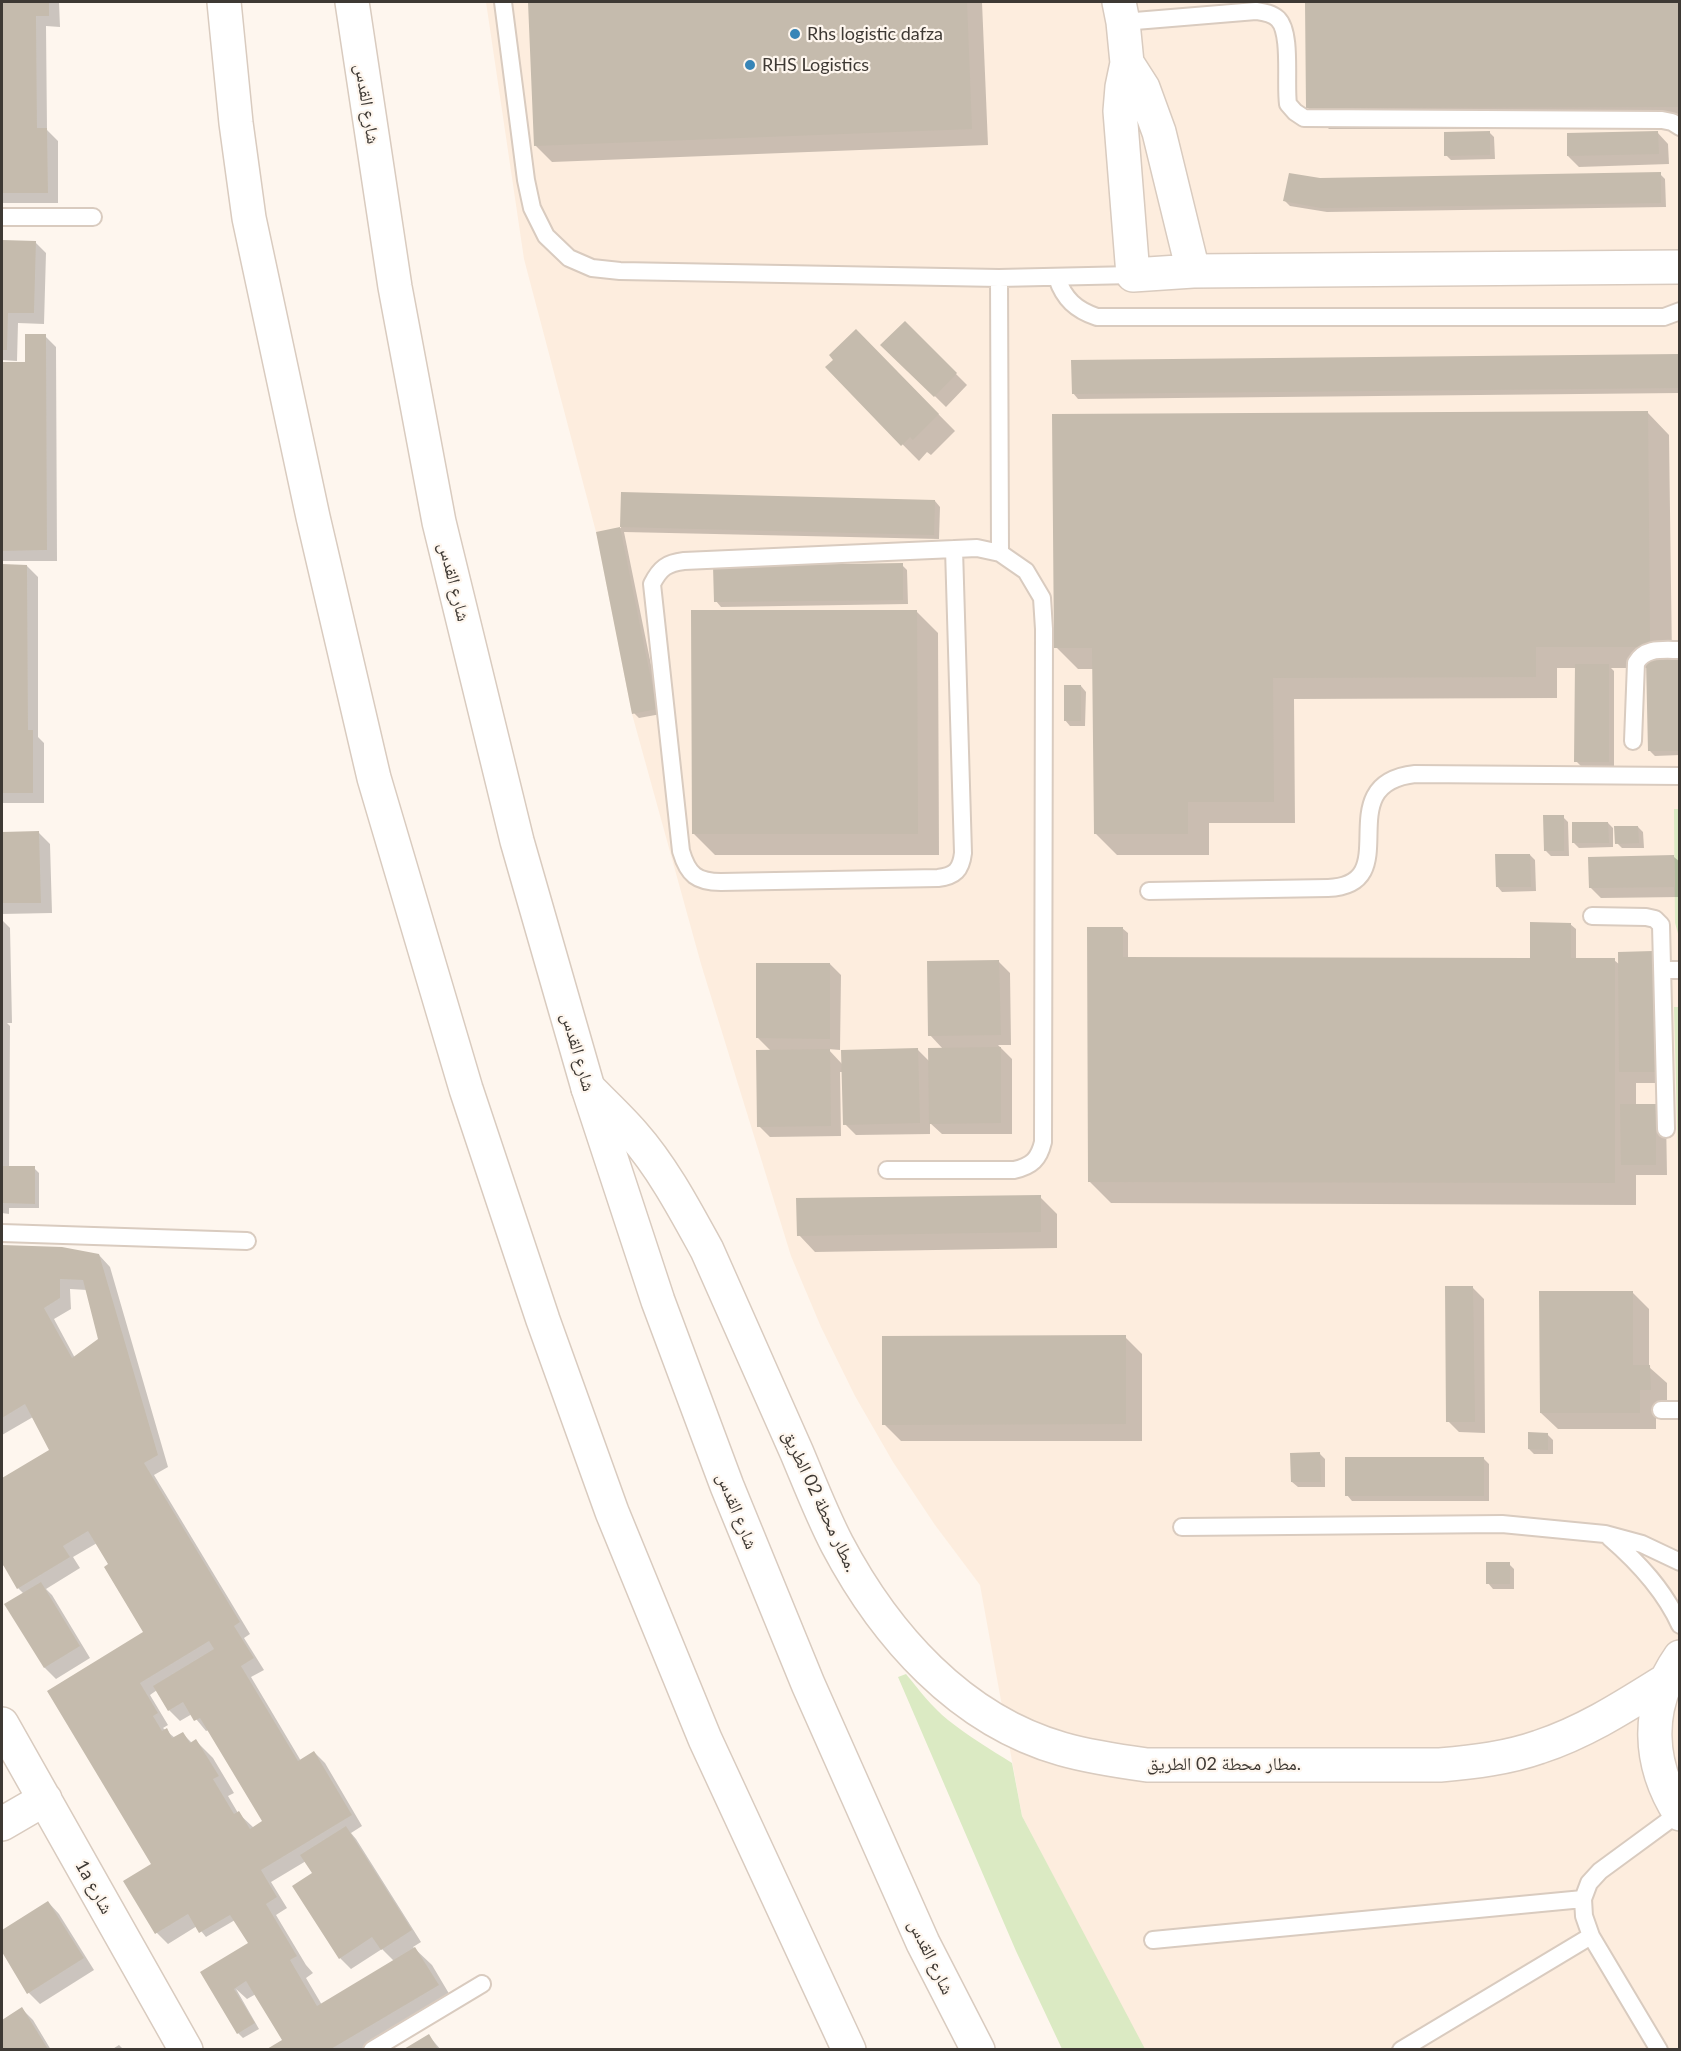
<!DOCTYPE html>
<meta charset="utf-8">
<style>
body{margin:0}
#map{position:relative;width:1681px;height:2051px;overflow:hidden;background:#fef6ee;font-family:Lato,sans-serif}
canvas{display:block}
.frame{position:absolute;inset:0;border:3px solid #3e3934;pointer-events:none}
</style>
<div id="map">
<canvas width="1681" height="2051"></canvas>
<div class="frame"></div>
</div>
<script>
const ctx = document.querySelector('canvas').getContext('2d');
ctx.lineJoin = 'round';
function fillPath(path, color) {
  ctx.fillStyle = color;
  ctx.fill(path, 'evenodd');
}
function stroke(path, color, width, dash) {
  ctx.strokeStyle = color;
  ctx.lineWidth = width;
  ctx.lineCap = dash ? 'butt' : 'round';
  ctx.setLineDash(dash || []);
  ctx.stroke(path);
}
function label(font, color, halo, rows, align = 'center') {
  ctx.font = font + ' Lato,"Noto Naskh Arabic",sans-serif';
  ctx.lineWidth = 4.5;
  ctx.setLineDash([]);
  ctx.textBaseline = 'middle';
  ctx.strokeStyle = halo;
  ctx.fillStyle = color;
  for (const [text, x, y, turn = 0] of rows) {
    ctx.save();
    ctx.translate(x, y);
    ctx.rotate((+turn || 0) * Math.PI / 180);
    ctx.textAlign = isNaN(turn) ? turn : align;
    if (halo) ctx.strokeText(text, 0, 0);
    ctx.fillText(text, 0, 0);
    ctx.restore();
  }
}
fillPath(new Path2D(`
 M486,2h1193v2047l-534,1 -6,-10 -117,-224 -42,-231 -45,-60 -42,-63 -38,-66 -34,-69 -30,-71 -90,-292 -69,-250 -36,-182 -72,-273z`), '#fdedde');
fillPath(new Path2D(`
 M1674,809h6l-1,128 -4,-14z
 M1674,1007h6l-1,188z
 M906,1674c13,16 26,33 42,46 20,16 42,29 64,43l10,53 123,233h-83l-46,-98 -118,-274z`), '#dbeac3');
fillPath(new Path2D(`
 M2,2h57l1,25 -14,-1 1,104 11,11v62h-56z
 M529,2h453l6,143 -436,17 -16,-16z
 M1307,2h373v127h-351l-22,-22z
 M1489,132l5,5 1,22 -44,1 -5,-5z
 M1657,132l11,12 1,20 -90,3 -11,-11z
 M1660,174l5,5 1,28 -339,5 -37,-6 -5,-5 34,-22z
 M2,241l33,1 11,11 -2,71 -26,-1 -1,38 -15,-1z
 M905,323l62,62 -21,22 -63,-62z
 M856,331l99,100 -24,24 -4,-3 -8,9 -92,-93z
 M45,336l11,11 1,214h-55v-198h25z
 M1680,356v37l-602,6 -5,-6z
 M1648,413l21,22 3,226 8,1v93l-25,1 -5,-5 -2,-83h-37l3,3v96l-33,-1 -5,-5v-93h-19v30l-263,1 1,124h-86v32h-92l-22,-22 -1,-164h-16l-22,-22z
 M623,493l312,8 5,6 -1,32 -315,-7 37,182 -22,4 -5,-5 -36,-180 23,-5z
 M902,565l5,5 1,34 -187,3 -5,-6z
 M2,566h25l11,11v160l6,6v60h-42z
 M916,611l22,22 1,222h-224l-22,-22z
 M1081,686l5,6 -1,34h-15l-5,-6z
 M1563,817l5,5 1,34h-18l-5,-5z
 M1608,823l5,5v19l-34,1 -6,-6z
 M1638,827l5,5 1,16h-22l-5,-5z
 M2,833h37l11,11 2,69 -50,1z
 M1530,855l5,5 1,31 -34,1 -5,-6z
 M1674,857l6,5v35l-79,1 -11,-11z
 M2,920l8,8 2,95h-5l3,3 -1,142h25l5,5v35h-30v6l-7,-1z
 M1570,924l6,5v30l38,1 6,5 32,-12 12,11 1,119h-29v22h19l11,11 1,59h-31v30l-525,-2 -22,-22 33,-253 6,5v25l406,1z
 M999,962l11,11 1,72h-13l14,14v75h-70l-12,-11v11l-74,1 -11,-11 -2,-52h-3l1,64 -71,1 -11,-11 12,-75 -13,-13 72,-74 11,11 -1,75 -12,-1 15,16 75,-15 12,12 13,-13 -13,-14z
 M1040,1197l17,17v34l-242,4 -16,-17z
 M2,1246l60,2 37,7 11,12 58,200 -14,8 96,159 -6,4 20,32 -13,7 50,84 13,-9 11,11 37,63 -11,7 5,6 65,103 -8,5 19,18 22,37 -79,48h-105l14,-9 -28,-47 -9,5 -11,-10 23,40 -16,9 -5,-5 -36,-60 48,-29 -15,-24 -29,17 -9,-11 -29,18 -11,-11 -4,-69 -104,-173 97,-58 -49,-90 -24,14 7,11 -34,21 6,6 38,63 -34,21 -11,-11 -39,-64 18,-10 -6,-6 -13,-23 -3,1v-86l49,-29 -18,-34 -31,18zM70,1289l17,1 12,50 -24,18 -21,-39 17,-10zM157,1690l12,20 11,11 12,-7 14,17 3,-1 55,91 -10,7 -16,-15 -10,-17 6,-3 -21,-35 -17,-17 -4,2 -9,-9 -8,4 -12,-10 5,-3 -18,-30zM306,1861l8,13 26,84 11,11 31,-20 12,12 -72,44 -16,-27 7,-5 -7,-8 -30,-50 11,-7 -16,-26z
 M1473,1288l11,11 1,134 -26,-1 -11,-11z
 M1632,1292l17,17v58l18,16v24l-11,-1v23h-98l-17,-16z
 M1125,1337l17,17v87h-241l-17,-17z
 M1547,1434l6,6v14h-19l-5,-5z
 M1320,1454l5,5v28h-27l-6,-5z
 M1484,1459l5,5v37h-137l-5,-6z
 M1509,1564l5,5v20h-21l-5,-6z
 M48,1902l11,12 35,56 -54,34 -11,-11 -27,-43v-19z
 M22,2009l11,11 18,30h-49v-28z
 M429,2036l12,14h-34z
 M119,2045l5,5h-13z`), '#0003');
fillPath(new Path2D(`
 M2,2h47v14h-13l1,112h10l1,65h-46z
 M528,2h439l5,127 -438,17z
 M1305,2h375v105l-374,1z
 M1490,131v24l-46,1v-24z
 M1658,131l1,23 -92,2v-23z
 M1661,172v31l-340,5 -38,-7 6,-28 31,5z
 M2,240l34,1 -2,72h-26l-1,37h-5z
 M905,321l52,52 -23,24 -54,-52z
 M856,329l83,85 -26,26 -3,-3 -9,9 -76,-79 8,-7 -4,-5z
 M25,334h21l1,216 -45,1v-189h23z
 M1680,354v34l-608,6 -1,-34z
 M1648,411l2,236h-114v30l-263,1 1,124h-86v32h-94l-2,-186h-38l-2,-234z
 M621,492l314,8 -1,35 -314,-8 37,182 -25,5 -36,-182 24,-5z
 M903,563v37l-189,2 -1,-36z
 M2,564l25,1 1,165h5v63h-31z
 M691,610h226l1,224h-226z
 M1678,659l2,92h-32l-2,-91z
 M1575,664h34v98h-35z
 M1064,685h17v36h-17z
 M1543,815h21v36h-20z
 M1572,822h36l1,21h-37z
 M1614,826h24l1,17 -24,1z
 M39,831l2,72h-39v-71z
 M1495,854h35l1,33h-35z
 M1674,855l1,32 -86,1 -1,-31z
 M1530,922l41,1v35h44v225l-527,-1 -1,-255h36v30l407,1z
 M1653,951l2,121h-36l-1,-120z
 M999,960l2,75 -73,1 -1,-75z
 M756,963h74v76l-74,-1z
 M1001,1047v76l-72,1 -1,-76z
 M918,1048l2,75 -77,2 -2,-75z
 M830,1049l1,77 -74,1 -1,-77z
 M1620,1104h36v61h-35z
 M2,1166h33v38l-33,-1z
 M1041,1195v37l-244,4 -1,-38z
 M2,1245l60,2 37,7 59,201 -14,8 96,159 -6,4 20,32 -13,8 57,95 16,-10 38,64 -91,55 16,27 -11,7 31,52 -7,4 27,46 98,-59 24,38 -108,64h-64l15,-9 -36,-59 -12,8 21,34 -18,11 -37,-62 48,-29 -18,-28 -31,18 -11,-19 -33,20 -32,-53 28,-17 -104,-173 96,-59 -39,-65 4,-3 -20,-33 -25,15 7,11 -53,32 -15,-26v-85l47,-28 -24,-46 -23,14zM60,1279l23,1 15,59 -26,19 -28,-50 16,-10zM209,1641l5,8 -61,37 15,25 15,-9 11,19 6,-3 62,103 -12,8 -11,-18 -5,3 -21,-35 6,-3 -23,-37 -6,4 -7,-11 -11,6 -5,-10 -5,3 -9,-15 5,-3 -18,-30z
 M1445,1286h28l2,136h-29z
 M1539,1291h94v74h17l1,25h-11v23h-100z
 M1126,1335v89l-244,1v-89z
 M1528,1432l20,1v17l-20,-1z
 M1320,1452l1,30h-30l-1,-29z
 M1345,1457h139v39h-139z
 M1486,1562h24v22h-24z
 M41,1582l39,64 -36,22 -40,-64z
 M346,1826l66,104 -31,20 -9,-13 -33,22 -47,-73 20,-13 -12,-18z
 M48,1901l36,57 -57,36 -25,-42v-22z
 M22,2007l26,42h-46v-29z
 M429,2034l9,15h-34z`), '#c5bbad');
const service = new Path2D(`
 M503,2l23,178 6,28 14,28 23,22 23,10 28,3 379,7 134,-3
 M1123,22l133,-11c7,1 16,2 22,8 14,14 7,64 10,85l7,8 9,6 358,2 10,2 8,5
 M2,217h91
 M999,278l1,275
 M1057,278c7,21 19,32 40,39h567l16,-6
 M1633,741l3,-78c9,-16 27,-13 44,-13
 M1149,891l179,-3c81,-3 -2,-104 87,-114l265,2
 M1592,916l54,1 9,2 6,6 5,204
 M1663,970h17
 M887,1170h127c18,-4 25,-11 29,-28l1,-513 -2,-31 -16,-27 -26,-18 -23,-5 -293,13c-17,2 -24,7 -32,23l29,267c7,24 16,31 40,31l217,-4c17,-2 23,-8 25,-25l-9,-304
 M2,1233l245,8
 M1661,1410h19
 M1182,1527l320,-3 103,10 37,10 38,18
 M1610,1538c29,25 54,52 70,87
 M1153,1940l430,-41
 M372,2050l110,-66
 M1401,2050l190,-114
 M1659,2050l-68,-114 -7,-20 -1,-17 6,-16 11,-12 79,-58`);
const minor = new Path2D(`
 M2,1724l184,326
 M2,1824l43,-25`);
const tertiary = new Path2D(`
 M1119,2l4,20 4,41 -5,24 -2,24 13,164 60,-4 487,-4
 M1127,63l16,25 16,44 34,139
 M588,1088c15,15 31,30 45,46 30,34 52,76 74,116 30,68 60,136 90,203 13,31 25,62 40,91 48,91 123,176 225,205 28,8 56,12 85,16h293c34,-3 68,-7 99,-18 46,-15 86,-41 126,-66
 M1680,1657c-35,50 -32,107 0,157`);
const secondary = new Path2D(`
 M224,2l12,121 13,95 64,299 61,261 92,311 77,231 69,192 93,227 144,311
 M352,2l43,285 44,235 78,319 71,247 70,213 69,185 81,198 115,259 55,107`);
stroke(service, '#d9cbbf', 20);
stroke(minor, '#d9cbbf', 36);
stroke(tertiary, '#d9cbbf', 36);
stroke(secondary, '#d9cbbf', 36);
stroke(service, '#fff', 16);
stroke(minor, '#fff', 33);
stroke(tertiary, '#fff', 33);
stroke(secondary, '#fff', 33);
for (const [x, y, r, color] of [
 [795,34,6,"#3785b7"],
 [750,65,6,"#3785b7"]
]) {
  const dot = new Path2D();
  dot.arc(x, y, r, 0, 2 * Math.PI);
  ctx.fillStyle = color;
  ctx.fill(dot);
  stroke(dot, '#fef6ee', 2);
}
label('18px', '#3e3934', '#fef6ee', [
 ["Rhs logistic dafza",807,34],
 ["RHS Logistics",762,65]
], 'left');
label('18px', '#3e3934', '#fef6ee', [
 ["شارع القدس",367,104,81],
 ["شارع القدس",454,582,76],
 ["شارع القدس",578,1052,74],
 ["مطار محطة 02 الطريق.",820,1501,65],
 ["شارع القدس",737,1511,68],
 ["مطار محطة 02 الطريق.",1224,1764],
 ["1a شارع",94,1887,61],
 ["شارع القدس",931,1957,64]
]);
</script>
